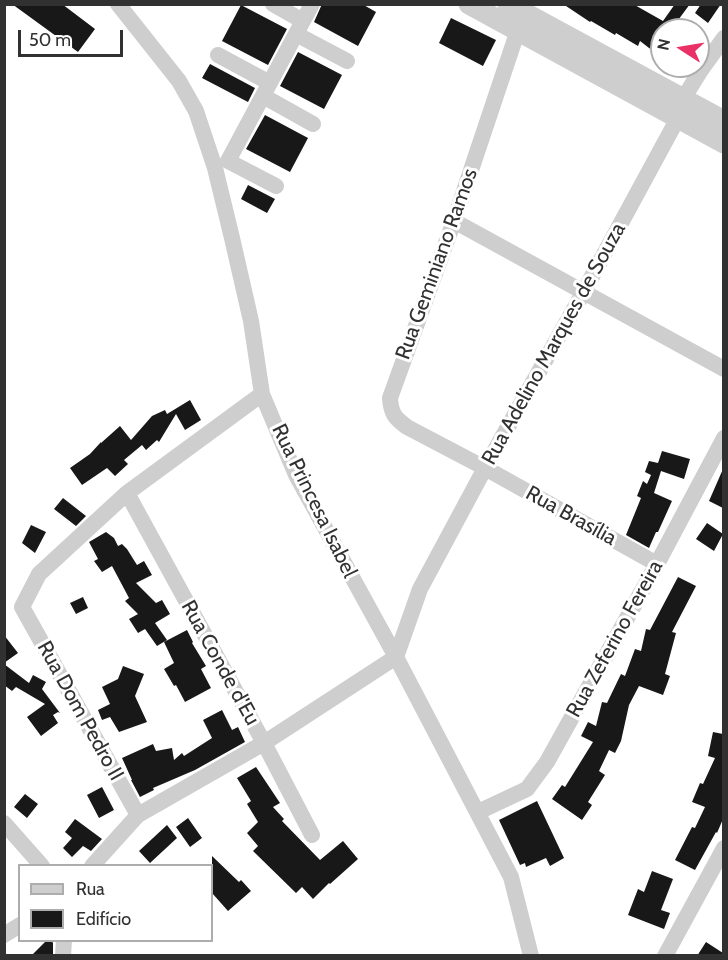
<!DOCTYPE html>
<meta charset="utf-8">
<style>
body{margin:0}
#map{position:relative;width:728px;height:960px;overflow:hidden;background:#fff;font-family:Cabin,sans-serif}
canvas{display:block}
.frame{position:absolute;inset:0;border:6px solid #313131;pointer-events:none}
.legend{position:absolute;left:18px;top:864px;width:195px;height:78px;box-sizing:border-box;background:#fff;border:2px solid #adadad;margin:0;padding:8px 10px;list-style:none;font-size:18px;color:#313131}
.legend li{display:flex;align-items:center;gap:12px;height:30px}
.legend b{width:30px;border:2px solid #adadad}
.north{position:absolute;left:650px;top:18px;width:60px;height:60px;box-sizing:border-box;background:#fff;border:2px solid #adadad;border-radius:50%;rotate:282deg;font-size:16px;font-weight:700;line-height:24px;text-align:center;color:#313131}
.north::after{content:'';display:block;margin:auto;width:21px;height:27px;background:#ea3167;clip-path:polygon(50% 0,100% 100%,50% 72%,0 100%)}
.scale{position:absolute;left:18px;top:30px;width:105px;height:27px;box-sizing:border-box;border:3px solid #313131;border-top:0;padding-left:8px;font-size:18px;line-height:21px;white-space:nowrap;color:#313131;-webkit-text-stroke:4px #fff;paint-order:stroke}
</style>
<div id="map">
<canvas width="728" height="960"></canvas>
<div class="frame"></div>
<ul class="legend">
<li><b style="height:8px;background:#cecece"></b>Rua</li>
<li><b style="height:16px;background:#181818"></b>Edifício</li>
</ul>
<div class="north">N</div>
<div class="scale">50 m</div>
</div>
<script>
const ctx = document.querySelector('canvas').getContext('2d');
ctx.lineJoin = 'round';
function fillPath(path, color) {
  ctx.fillStyle = color;
  ctx.fill(path, 'evenodd');
}
function stroke(path, color, width, dash) {
  ctx.strokeStyle = color;
  ctx.lineWidth = width;
  ctx.lineCap = dash ? 'butt' : 'round';
  ctx.setLineDash(dash || []);
  ctx.stroke(path);
}
function label(font, color, halo, rows, align = 'center') {
  ctx.font = font + ' Cabin,sans-serif';
  ctx.lineWidth = 6;
  ctx.setLineDash([]);
  ctx.textBaseline = 'middle';
  ctx.strokeStyle = halo;
  ctx.fillStyle = color;
  for (const [text, x, y, turn = 0] of rows) {
    ctx.save();
    ctx.translate(x, y);
    ctx.rotate((+turn || 0) * Math.PI / 180);
    ctx.textAlign = isNaN(turn) ? turn : align;
    if (halo) ctx.strokeText(text, 0, 0);
    ctx.fillText(text, 0, 0);
    ctx.restore();
  }
}
fillPath(new Path2D(`
 M12,4h50l33,25 -17,23z
 M322,4h40l14,8 -18,34 -44,-24z
 M563,4h70l30,17 12,-17h15l-17,23 5,3h-16v28l-22,-17 -2,5 -22,-13 -1,2 -24,-14 -1,1z
 M701,4h20l-13,19 -13,-10z
 M241,5l46,24 -19,36 -46,-24z
 M451,18l45,22 -13,26 -44,-23z
 M298,52l44,23 -18,34 -44,-23z
 M210,64l45,24 -7,14 -46,-24z
 M265,115l43,23 -18,34 -44,-23z
 M248,185l27,14 -8,14 -26,-14z
 M190,400l11,20 -16,10 -9,-16 -17,28 -2,-2 -11,10 -4,-5 -18,15 4,4 -13,12 -8,-8 -25,17 -12,-17 20,-14 11,-12v1l19,-17 11,14 21,-24 13,-6 2,4z
 M662,451l28,8 -6,20 -23,-8 -7,22 18,8 -14,31h-2l-7,16 -23,-13 15,-37 -4,-2 6,-15 4,3 4,-9 -6,-3 4,-11 9,2z
 M723,469v39l-14,-7z
 M63,498l23,18 -10,10 -22,-17z
 M707,523l16,11 -9,17 -18,-12z
 M31,525l15,7 -11,21 -13,-10z
 M106,532l8,6 4,8 4,-2 5,5 10,16 7,-4 8,14 -16,8 20,20 6,-3 8,14 -15,9 12,17 -10,6 -12,-17 -7,4 -9,-14 9,-5 -13,-13 4,-3 -17,-32 -10,6 -8,-11 4,-2 -9,-17z
 M678,577l18,9 -24,46 4,1 -11,41 5,2 -7,19 -24,-9 -10,19 -8,36 -6,12 -6,-3 -10,21 6,4 -17,27 4,3 -10,15 -30,-21 10,-14 3,2 28,-45 -12,-6 7,-14 8,4 6,-24 5,1 14,-29 4,2 10,-27 6,2 5,-22 4,1z
 M83,597l5,11 -12,6 -6,-11z
 M187,630l6,12 -1,1 14,23 -5,3 10,19 -26,14 -9,-17 -2,1 -10,-17 10,-6 -10,-21z
 M4,635l14,18 -14,10z
 M4,664l25,19 4,-8 13,7 -4,7 18,24 -2,-1 -5,3 5,8 -17,13 -14,-19 18,-13 -29,-17 -4,4 -8,-6z
 M123,666l21,8 -9,22 12,26 -28,10 -9,-15 -8,3 -4,-10 12,-6 -8,-17 16,-8z
 M222,710l10,20 6,-3 7,15 -50,28 -42,18 1,2 -14,7 -9,-17h1l-10,-22 31,-14 3,7 16,-3 2,12 8,-7 2,3 28,-18 -9,-18z
 M713,732l10,2v85l-6,14 -1,-1 -21,38 -20,-10 17,-33 3,1 10,-21 -13,-5 8,-19 3,1 12,-26 -7,-2z
 M256,767l24,36 -7,4 11,12 -2,2 38,39 23,-19 15,18 -28,25 -1,-1 -16,16 -11,-12 -6,6 -43,-42 5,-5 -11,-13 11,-11 -11,-18 4,-3 -14,-23z
 M102,787l12,23 -15,8 -12,-23z
 M25,794l13,10 -11,14 -13,-11z
 M537,801l27,57 -14,8 -4,-8 -20,9 -1,-4 -5,2 -21,-45z
 M188,818l14,20 -12,9 -14,-20z
 M75,819l27,20 -11,12 -8,-5 -11,11 -9,-9 9,-10 -7,-6z
 M167,825l10,13 -27,25 -11,-12z
 M212,856l27,26 2,-2 10,11 -23,20 -16,-18z
 M652,871l21,8 -12,31 9,3 -6,16 -36,-14 10,-26 6,3z
 M47,940h4l2,3v13h-22z
 M706,942l17,11v3h-26z`), '#181818');
stroke(new Path2D(`
 M118,4l61,77 17,30 19,57 17,70 19,83 11,73 34,81 100,182 115,220 20,79
 M273,4l30,17
 M523,20l-5,10 -64,191 -64,177c1,16 5,20 17,29l78,41 172,96
 M296,34l51,27
 M218,55l52,28
 M263,96l50,28
 M276,186l-48,-25 84,-157
 M454,221l270,148
 M127,493l137,250 48,92
 M478,812l49,-23 20,-27 110,-198 67,-126
 M138,815l-116,-208 17,-33 88,-81 135,-99
 M4,823l38,43
 M92,866l46,-51 126,-72 132,-86 24,-68 65,-121 98,-175 95,-175 5,-19 18,-29 23,-32
 M4,935l16,-10
 M63,956l1,-16
 M665,956l59,-108`), '#cecece', 16);
stroke(new Path2D(`
 M469,4l255,139
 M508,4l216,117`), '#cecece', 21);
label('21px', '#313131', '#fff', [
 ["Rua Geminiano Ramos",437,264,-70],
 ["Rua Adelino Marques de Souza",554,344,-61],
 ["Rua Princesa Isabel",314,501,64],
 ["Rua Brasília",571,516,29],
 ["Rua Zeferino Fereira",615,639,-61],
 ["Rua Conde d'Eu",220,663,61],
 ["Rua Dom Pedro II",80,711,61]
]);
</script>
